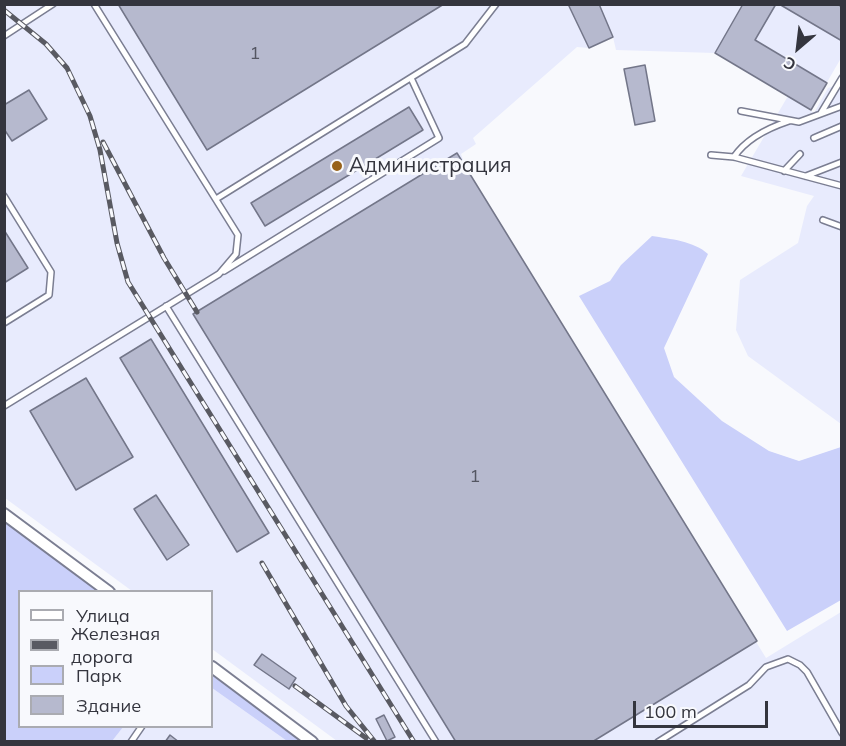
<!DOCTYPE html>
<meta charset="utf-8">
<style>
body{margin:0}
#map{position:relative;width:846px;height:746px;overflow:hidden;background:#f8f9fd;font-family:Mulish,sans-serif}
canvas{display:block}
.frame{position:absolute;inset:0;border:6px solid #34353e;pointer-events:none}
.legend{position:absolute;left:18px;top:590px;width:195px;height:138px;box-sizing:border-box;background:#f8f9fd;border:2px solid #aaabb1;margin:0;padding:8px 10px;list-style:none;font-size:18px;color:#34353e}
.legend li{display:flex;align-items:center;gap:12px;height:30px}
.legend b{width:30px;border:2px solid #aaabb1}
.north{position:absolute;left:768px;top:18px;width:60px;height:60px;-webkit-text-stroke:4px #f8f9fd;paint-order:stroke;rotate:208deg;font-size:16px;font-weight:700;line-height:24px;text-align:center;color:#34353e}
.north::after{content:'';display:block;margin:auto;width:21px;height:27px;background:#34353e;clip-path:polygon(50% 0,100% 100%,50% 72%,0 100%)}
.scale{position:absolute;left:633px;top:701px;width:135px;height:27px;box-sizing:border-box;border:3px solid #34353e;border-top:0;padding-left:8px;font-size:18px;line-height:21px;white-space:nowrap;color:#34353e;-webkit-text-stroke:4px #f8f9fd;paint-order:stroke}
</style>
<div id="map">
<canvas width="846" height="746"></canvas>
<div class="frame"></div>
<ul class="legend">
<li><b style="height:8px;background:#fff"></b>Улица</li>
<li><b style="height:8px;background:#595a62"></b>Железная дорога</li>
<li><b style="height:16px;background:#cad0fa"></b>Парк</li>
<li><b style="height:16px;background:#b6b9ce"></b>Здание</li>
</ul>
<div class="north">С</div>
<div class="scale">100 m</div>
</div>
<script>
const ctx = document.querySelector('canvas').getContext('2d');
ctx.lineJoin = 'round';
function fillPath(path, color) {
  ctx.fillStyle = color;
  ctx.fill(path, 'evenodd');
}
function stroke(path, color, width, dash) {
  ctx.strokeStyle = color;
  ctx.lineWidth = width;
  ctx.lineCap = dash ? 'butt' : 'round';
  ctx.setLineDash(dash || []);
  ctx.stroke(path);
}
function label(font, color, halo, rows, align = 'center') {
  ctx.font = font + ' Mulish,sans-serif';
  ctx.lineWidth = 6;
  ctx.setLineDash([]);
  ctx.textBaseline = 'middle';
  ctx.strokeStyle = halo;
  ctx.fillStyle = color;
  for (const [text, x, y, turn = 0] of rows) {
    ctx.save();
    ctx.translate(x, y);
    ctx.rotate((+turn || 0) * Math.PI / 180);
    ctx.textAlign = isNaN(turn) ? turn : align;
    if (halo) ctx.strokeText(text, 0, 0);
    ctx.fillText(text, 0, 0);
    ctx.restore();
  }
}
fillPath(new Path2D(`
 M837,4l4,3v51l-30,52 -12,-7 15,10 14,-25 13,-4v340l-93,-68 -12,-26 4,-50 58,-37 9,-37 7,-10 -73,-20 47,-80 -73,-43 -99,-3 -3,-13 -24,11 -12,-1 -104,91 3,6 -15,10 4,12 301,492 75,-46v129h-504l-125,-92v-57l-80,-1 -127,-93v-493z
 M212,688l75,53h-282l-1,-17 16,2h192z`), '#e8ebfd');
fillPath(new Path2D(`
 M652,236c18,3 42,5 56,18l-44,94 10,29 48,44 47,30 30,10 42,-14v153l-54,31 -208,-335 31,-15 11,-16z
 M5,522l94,69 -79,1v134l103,1 -11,14h-107z
 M212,675l90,66h-15l-75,-53z`), '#cad0fa');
const building = new Path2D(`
 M118,4h326l-237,146z
 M568,4h31l14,33 -24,11z
 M743,4h33l-21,36 72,43 -16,27 -96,-57z
 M779,4h58l5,3v34z
 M645,65l10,56 -20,4 -11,-56z
 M29,90l18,29 -35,22 -8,-12v-24z
 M409,107l14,23 -158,96 -14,-23z
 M457,153l300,488 -165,101h-136l-263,-428z
 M4,230l24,38 -24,15z
 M151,339l118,194 -32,19 -117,-194z
 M86,378l47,79 -57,33 -46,-79z
 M156,495l33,50 -22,15 -33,-51z
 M262,654l34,24 -7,11 -35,-24z
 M384,715l11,22 -8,4 -11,-22z
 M170,735l9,7h-14z`);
fillPath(building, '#b6b9ce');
stroke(building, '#737689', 1.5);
const lane = new Path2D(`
 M4,36l49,-32
 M741,111l58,11 43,-16
 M821,113l21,-35
 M814,138l28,-12
 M711,155l23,2 108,29
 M734,157c12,-18 34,-29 55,-36
 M784,171l16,-17
 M806,176l36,-14
 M4,196l47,76 -2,23 -45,28
 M216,199l249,-155 31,-40
 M823,220l19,7
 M224,271l215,-133 -28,-60
 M166,306l270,436
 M4,406l215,-132 17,-20 2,-19 -144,-231
 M131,742l11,-16
 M658,742l91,-57 17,-18 22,-8 12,6 7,7 35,61`);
const street = new Path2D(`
 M4,514l105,78
 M212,667l100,75`);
stroke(lane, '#7b7e92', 8);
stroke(street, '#7b7e92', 14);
stroke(lane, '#fff', 5);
stroke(street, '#fff', 10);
const rail = new Path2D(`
 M4,10l42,34 21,24 23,48 10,34 17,93 11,39 286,460
 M103,142l61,116 33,54
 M262,563l84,143 29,36
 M295,686l71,52`);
stroke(rail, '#595a62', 5);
stroke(rail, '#f8f9fd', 3, [9]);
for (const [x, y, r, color] of [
 [337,166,6,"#98621a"]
]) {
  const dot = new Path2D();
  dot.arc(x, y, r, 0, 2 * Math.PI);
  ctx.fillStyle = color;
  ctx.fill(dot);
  stroke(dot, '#f8f9fd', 2);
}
label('18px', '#545662', null, [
 ["1",255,54],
 ["1",475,477]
]);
label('21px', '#34353e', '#f8f9fd', [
 ["Администрация",349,166]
], 'left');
</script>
